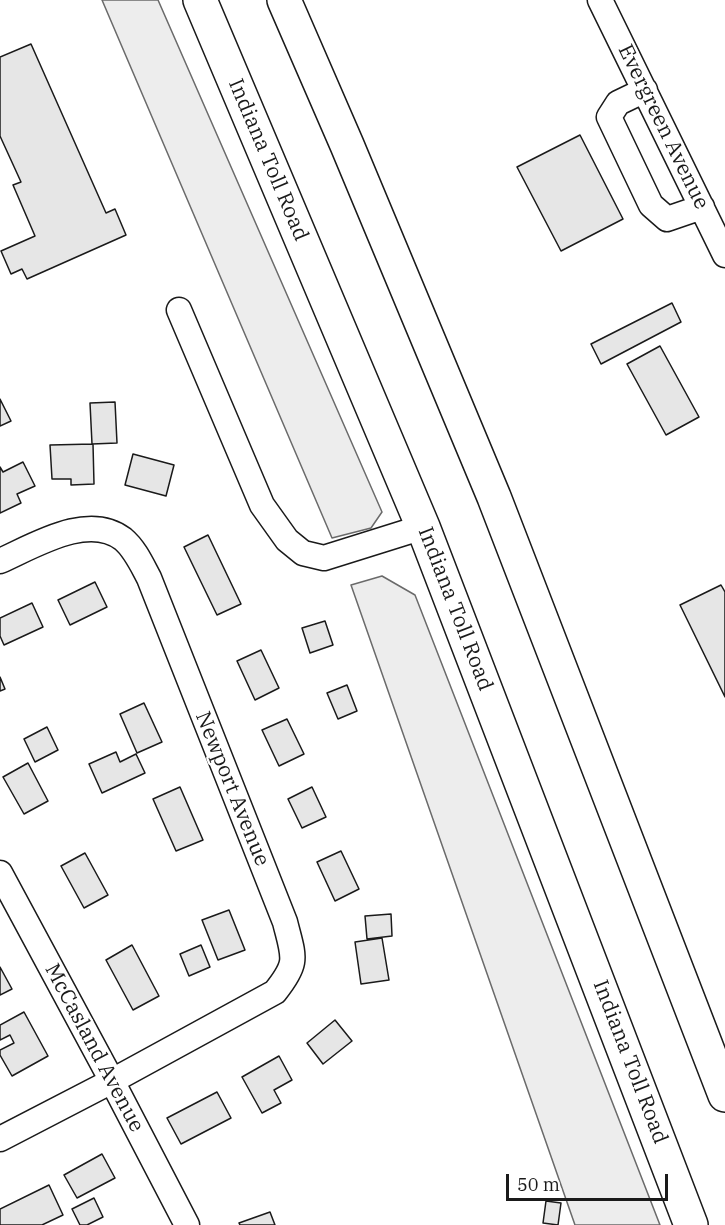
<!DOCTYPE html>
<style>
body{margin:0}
#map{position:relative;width:725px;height:1225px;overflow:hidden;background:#fff;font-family:"IBM Plex Serif",serif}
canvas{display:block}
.scale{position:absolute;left:506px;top:1174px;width:162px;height:27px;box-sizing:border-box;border:3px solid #1a1a1a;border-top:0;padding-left:8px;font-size:18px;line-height:21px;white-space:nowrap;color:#1a1a1a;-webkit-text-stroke:4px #fff;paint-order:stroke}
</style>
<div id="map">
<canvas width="725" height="1225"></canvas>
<div class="scale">50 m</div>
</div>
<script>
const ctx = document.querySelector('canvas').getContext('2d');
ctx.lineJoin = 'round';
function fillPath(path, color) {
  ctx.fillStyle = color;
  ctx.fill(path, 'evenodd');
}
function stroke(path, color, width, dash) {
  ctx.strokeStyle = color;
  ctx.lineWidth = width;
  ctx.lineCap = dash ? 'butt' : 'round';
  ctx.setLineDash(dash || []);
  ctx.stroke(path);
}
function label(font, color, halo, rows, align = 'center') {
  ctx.font = font + ' "IBM Plex Serif",serif';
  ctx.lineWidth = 4.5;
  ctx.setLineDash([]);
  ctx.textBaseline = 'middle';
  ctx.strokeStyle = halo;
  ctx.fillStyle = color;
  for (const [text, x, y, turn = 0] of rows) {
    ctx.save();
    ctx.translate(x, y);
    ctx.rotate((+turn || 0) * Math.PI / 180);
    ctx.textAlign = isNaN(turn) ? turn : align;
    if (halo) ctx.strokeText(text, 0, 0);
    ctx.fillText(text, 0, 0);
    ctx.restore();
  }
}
const built = new Path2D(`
 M102,0h56l224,512 -11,16 -39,10z
 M382,576l33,19 245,630h-85l-224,-640z`);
fillPath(built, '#ededed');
stroke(built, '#6a6a6a', 1.5);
const building = new Path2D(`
 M31,44l75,169 9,-4 11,26 -99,44 -5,-10 -11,5 -10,-23 34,-15 -22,-51 8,-3 -21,-46v-79z
 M580,135l43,84 -62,32 -44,-84z
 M672,303l9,19 -80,42 -10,-20z
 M660,346l39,71 -33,18 -39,-71z
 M0,399l11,22 -11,5z
 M115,402l2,41 -25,1 -2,-41z
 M93,444l1,40 -23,1v-6h-19l-2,-34z
 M133,454l41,11 -8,31 -41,-11z
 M23,462l12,24 -18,8 4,9 -21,10v-46l3,5z
 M208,535l33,69 -24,11 -33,-68z
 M95,582l12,25 -37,18 -12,-25z
 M721,585l4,7v105l-45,-92z
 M32,603l11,24 -39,18 -4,-9v-18z
 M325,621l8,24 -23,8 -8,-25z
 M261,650l18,38 -24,12 -18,-39z
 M0,677l5,12 -5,2z
 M347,685l10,26 -19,8 -11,-26z
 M144,703l18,39 -25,11 -17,-39z
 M287,719l17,35 -25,12 -17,-36z
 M47,727l11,23 -23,12 -11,-23z
 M116,752l4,10 16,-8 9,19 -43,20 -13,-29z
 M28,763l20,38 -24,13 -21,-37z
 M180,787l23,53 -27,11 -23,-52z
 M312,787l14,30 -24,11 -14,-29z
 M341,851l18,38 -24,12 -18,-39z
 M85,853l23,42 -24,13 -23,-42z
 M229,910l16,40 -27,10 -16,-40z
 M391,914l1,22 -25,3 -2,-23z
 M382,938l7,42 -28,4 -6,-42z
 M132,945l27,51 -26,14 -27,-50z
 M201,945l9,22 -21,9 -9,-22z
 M0,967l12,22 -12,6z
 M24,1012l24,44 -36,20 -12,-21v-5l14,-7 -4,-8 -10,5v-15z
 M335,1020l17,21 -29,23 -16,-21z
 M279,1056l13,24 -18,10 7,13 -19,10 -20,-36z
 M217,1092l14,26 -50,26 -14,-26z
 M102,1154l13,24 -38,20 -13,-23z
 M49,1185l14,30 -21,10h-42v-16z
 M94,1198l9,19 -16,8h-7l-8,-16z
 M546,1201l15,2 -3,22 -15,-2z
 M270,1212l5,13h-35l-1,-2z`);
fillPath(building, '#e6e6e6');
stroke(building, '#1a1a1a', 1.5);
const minor = new Path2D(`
 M600,0l125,255
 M645,90l-27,13 -9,14 42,88 16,14 35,-12
 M179,310l83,195 25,35 16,13 21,5 99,-31
 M0,561c34,-15 88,-49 123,-22 12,10 19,26 26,39l136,344c9,36 14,40 -10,70l-163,89 -112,58
 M0,873l112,208 75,144`);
const highway = new Path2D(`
 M200,0l223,527 268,698
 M284,0l63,145 147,352 231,598`);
stroke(minor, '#1a1a1a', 27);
stroke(highway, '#1a1a1a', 36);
stroke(minor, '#fff', 24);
stroke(highway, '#fff', 33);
label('21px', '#1a1a1a', '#fff', [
 ["Evergreen Avenue",663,127,64],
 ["Indiana Toll Road",268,160,67],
 ["Indiana Toll Road",455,609,69],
 ["Newport Avenue",232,789,68],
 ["McCasland Avenue",94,1048,62],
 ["Indiana Toll Road",630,1062,69]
]);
</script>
